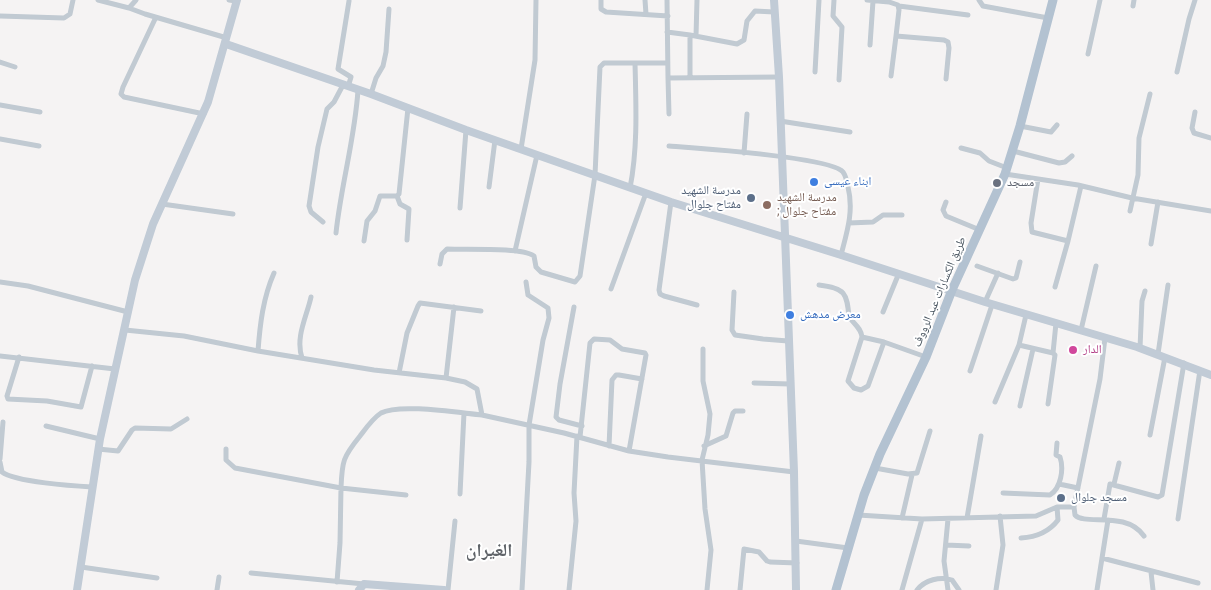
<!DOCTYPE html>
<meta charset="utf-8">
<style>
body{margin:0}
canvas{display:block;background:#f5f3f3}
</style>
<canvas width="1211" height="590"></canvas>
<script>
const ctx = document.querySelector('canvas').getContext('2d');
ctx.lineJoin = 'round';
function stroke(path, color, width, dash) {
  ctx.strokeStyle = color;
  ctx.lineWidth = width;
  ctx.lineCap = dash ? 'butt' : 'round';
  ctx.setLineDash(dash || []);
  ctx.stroke(path);
}
function label(font, color, halo, rows, align = 'center') {
  ctx.font = font + ' "Roboto Condensed","Noto Naskh Arabic",sans-serif';
  ctx.lineWidth = 4;
  ctx.setLineDash([]);
  ctx.textBaseline = 'middle';
  ctx.strokeStyle = halo;
  ctx.fillStyle = color;
  for (const [text, x, y, turn = 0] of rows) {
    ctx.save();
    ctx.translate(x, y);
    ctx.rotate((+turn || 0) * Math.PI / 180);
    ctx.textAlign = isNaN(turn) ? turn : align;
    if (halo) ctx.strokeText(text, 0, 0);
    ctx.fillText(text, 0, 0);
    ctx.restore();
  }
}
stroke(new Path2D(`
 M98,0l31,8 7,-8
 M229,0l7,1
 M601,0v9l5,3 62,4
 M645,0l1,14
 M667,0l1,78
 M834,0l-1,16 9,11 -3,53
 M867,0l22,2 9,3 1,5 -3,26 48,4 4,2 1,6 -3,31
 M979,0l4,6 65,12
 M899,6l69,9
 M1133,6l1,-6
 M129,8l16,6 82,24
 M0,16l64,2 6,-4 3,-14
 M156,17l-33,70 -2,7 3,3 80,17
 M667,32l23,3 47,9 7,-4 3,-19 8,-10 19,1
 M696,36l1,-36
 M870,45l3,-44
 M1088,54l12,-54
 M0,62l15,5
 M815,72l4,-72
 M1177,72l12,-53 6,-19
 M891,76l5,-40
 M690,78v-43
 M348,87l3,-10 -13,-8 11,-68
 M371,94l5,-16 7,-12 3,-14 3,-43
 M0,105l40,7
 M1195,112l-3,16 2,5 17,5
 M669,114l-1,-36 111,-1
 M780,121l70,11
 M1020,126l31,6 6,-7
 M0,139l39,7
 M669,146c26,2 162,11 174,26 3,4 4,10 5,15 6,24 -1,45 -7,68
 M961,148l19,5 9,8 18,7
 M521,149l14,-89 1,-60
 M1013,151l46,12 6,-1 7,-6
 M744,153l3,-39
 M1005,174l73,11 54,13 79,13
 M1038,179l-7,44 1,9 36,9
 M489,187l6,-47
 M630,188c8,-41 6,-83 5,-125
 M397,196l3,8 9,5 -2,31
 M671,202l-12,88 1,4 4,2 33,9
 M946,202l-3,8 3,6 34,14
 M162,204l71,10
 M460,208l6,-78
 M1130,211l8,-36 1,-37 11,-44
 M323,222l-12,-10 -2,-6 9,-59 9,-38 7,-7 9,-17
 M849,223l24,-1 10,-7h19
 M336,233c5,-48 19,-95 22,-143
 M364,241l3,-20 8,-10 5,-15h17l2,-2 9,-86
 M1151,244l7,-42
 M515,251l22,-96
 M440,264l2,-10 5,-5c19,1 74,-2 87,7l2,11 5,5 34,10 5,-6 15,-101 5,-108 4,-4h63
 M977,266l36,13 3,-1 4,-16
 M0,282l28,4 100,26
 M819,285c26,3 28,8 30,32 6,8 12,11 13,20l22,5 42,15
 M1055,287l13,-46 13,-55
 M611,289l35,-96
 M734,292l-2,38 3,5 28,4 25,2
 M985,302l13,-29
 M574,307l-14,77 -4,33 3,3 23,6
 M883,312l16,-39
 M125,330l59,6 74,15 116,19 72,8 19,4 12,7 5,26 82,18 65,18 39,6 126,15
 M1081,330l15,-64
 M862,337l-14,44 6,7 7,2 7,-4 16,-44
 M1105,338l-5,41 -26,128 1,8c10,11 51,-5 69,21
 M1019,345l34,8 2,2 -7,49
 M1140,348l2,-47 3,-10
 M703,349v32l7,33 -2,21 -6,25 3,49 6,41 -4,40
 M258,351c2,-27 5,-53 16,-78
 M1053,353l3,-30
 M1158,354l10,-69
 M0,356l115,13
 M19,357l-12,39 1,3 39,2 34,6 11,-41
 M302,358c-7,-21 5,-42 9,-61
 M970,371l22,-66
 M399,373l8,-40 11,-27 2,-3 61,8
 M446,378l8,-71
 M754,383l36,1
 M995,402l24,-57 7,-30
 M1020,406l13,-57
 M46,426l54,13
 M1150,435l15,-78
 M580,437l10,-94 4,-4 16,1 12,9 23,4 1,2 -17,96
 M609,446l3,-66 4,-5h3l23,4
 M704,446l22,-10 7,-23 2,-2h8
 M98,449l20,2 14,-21 3,-2 36,1 16,-10
 M226,449v11l9,8 106,20 -1,55 -3,39
 M0,459l3,-37
 M0,462l2,10c13,10 72,14 90,15
 M875,468l33,6 9,-1 13,-42
 M1059,484l19,4
 M1114,484l5,-21
 M1003,493l47,2c11,-7 14,-26 10,-38l-4,-2 1,-12
 M460,494l4,-81
 M406,495l-65,-7c1,-27 2,-31 19,-52 6,-8 13,-18 21,-23 18,-10 79,0 101,2
 M858,515l64,4 114,-3 21,-9h17
 M902,518l10,-43
 M967,518l14,-82
 M948,519l-4,42 4,29
 M1104,519l6,-35 48,13 4,-2 22,-132
 M1178,519l22,-149
 M1021,538c16,-1 28,-6 37,-18l-1,-13
 M796,541l52,7
 M946,545l23,1
 M1102,558l96,25
 M81,567l76,11
 M1151,572l2,18
 M251,573l113,11
 M217,590l2,-13
 M448,590l7,-69
 M522,590l7,-128v-37l14,-85 6,-22 -1,-10 -20,-13 -2,-13
 M569,590l7,-69 -2,-28 3,-57
 M740,590l4,-41 15,3 8,9 3,1 27,1
 M902,590l20,-71
 M917,590c8,-10 23,-14 35,-10l7,10
 M996,590l7,-45 -3,-29
 M1097,590l11,-70`), '#c1cad2', 5);
stroke(new Path2D(`
 M774,0l5,77 15,395 2,118
 M226,44l145,50 95,36 205,72 170,53 144,47 152,45 74,28
 M77,590l23,-151 35,-159 18,-56 55,-122 29,-102
 M359,590l5,-6 80,6`), '#c1cbd6', 8);
stroke(new Path2D(`
 M836,590l28,-95 16,-41 46,-97 26,-67 53,-116 15,-48 33,-126`), '#b3c2d1', 9);
for (const [x, y, r, color] of [
 [814,182,5,"#3f7fe0"],
 [997,183,5,"#6b7280"],
 [751,198,5,"#5c6f8a"],
 [767,205,5,"#8d6e63"],
 [790,315,5,"#3f7fe0"],
 [1073,350,5,"#d1479c"],
 [1061,498,5,"#5c6f8a"]
]) {
  const dot = new Path2D();
  dot.arc(x, y, r, 0, 2 * Math.PI);
  ctx.fillStyle = color;
  ctx.fill(dot);
  stroke(dot, '#fff', 2);
}
label('12px', '#366cbe', '#fff', [
 ["ابناء عيسى",824,182],
 ["معرض مدهش",800,315]
], 'left');
label('12px', '#5b616d', '#fff', [
 ["مسجد",1007,183]
], 'left');
label('12px', '#4e5e75', '#fff', [
 ["مدرسة الشهيد",741,191],
 ["مفتاح جلوال",741,205],
 ["مسجد جلوال",1071,498,"left"]
], 'right');
label('12px', '#785e54', '#fff', [
 ["مدرسة الشهيد",777,198],
 ["; مفتاح جلوال",777,212]
], 'left');
label('12px', '#4a5661', '#fff', [
 ["طريق الكسارات عبد الرووف",940,292,-67]
]);
label('12px', '#b23c85', '#fff', [
 ["الدار",1083,350]
], 'left');
label('bold 18px', '#5f6368', '#fff', [
 ["الغيران",489,551]
]);
</script>
